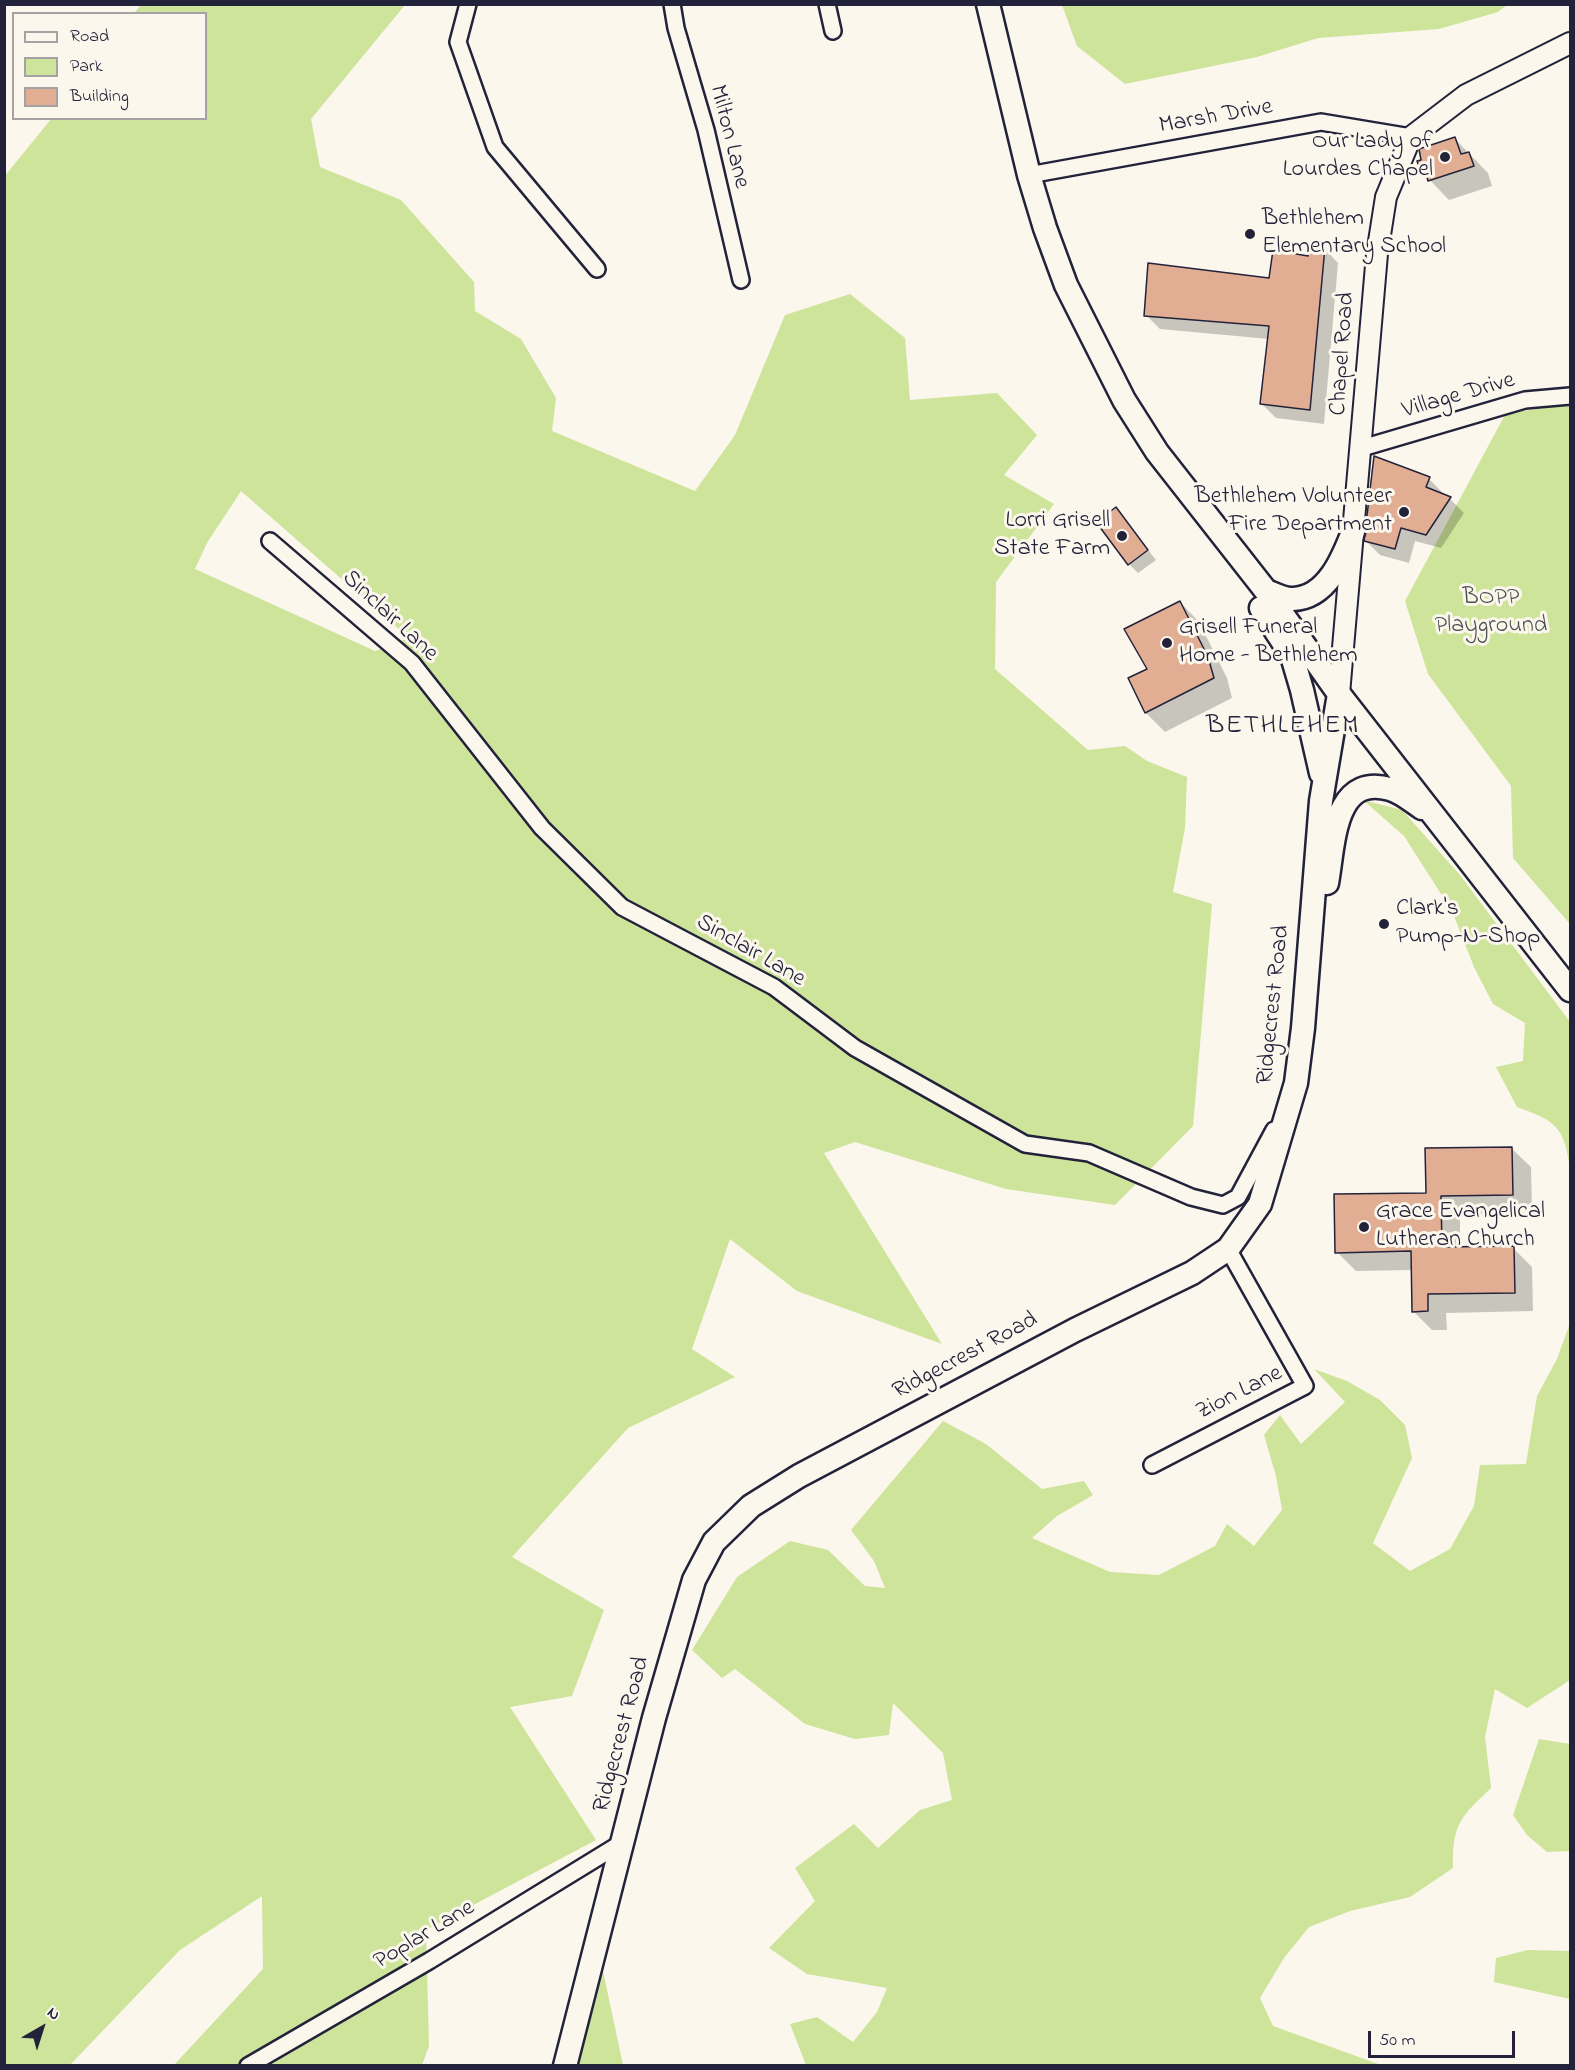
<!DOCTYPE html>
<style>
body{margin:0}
#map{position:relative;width:1575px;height:2070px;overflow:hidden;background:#fbf7ec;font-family:"Indie Flower",sans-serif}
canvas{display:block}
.frame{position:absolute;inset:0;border:6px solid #22223b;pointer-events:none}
.legend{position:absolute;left:12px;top:12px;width:195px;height:108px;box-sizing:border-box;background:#fbf7ec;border:2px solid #a4a2a5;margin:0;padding:8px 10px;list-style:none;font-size:18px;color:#22223b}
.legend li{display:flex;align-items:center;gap:12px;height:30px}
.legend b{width:30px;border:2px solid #a4a2a5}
.north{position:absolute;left:12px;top:1998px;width:60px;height:60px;-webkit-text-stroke:4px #fbf7ec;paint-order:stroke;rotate:39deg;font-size:16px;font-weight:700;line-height:24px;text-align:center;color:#22223b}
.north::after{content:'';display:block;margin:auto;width:21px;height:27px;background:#22223b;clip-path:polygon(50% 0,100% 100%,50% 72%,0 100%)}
.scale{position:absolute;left:1368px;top:2031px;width:147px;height:27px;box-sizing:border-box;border:3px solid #22223b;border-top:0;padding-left:8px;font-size:18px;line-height:21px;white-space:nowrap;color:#22223b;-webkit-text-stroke:4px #fbf7ec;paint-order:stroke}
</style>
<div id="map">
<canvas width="1575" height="2070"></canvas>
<div class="frame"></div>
<ul class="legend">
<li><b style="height:8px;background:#fbf7ec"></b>Road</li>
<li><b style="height:16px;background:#cde49a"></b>Park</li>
<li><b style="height:16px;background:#e1ae94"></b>Building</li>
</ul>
<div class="north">N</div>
<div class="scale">50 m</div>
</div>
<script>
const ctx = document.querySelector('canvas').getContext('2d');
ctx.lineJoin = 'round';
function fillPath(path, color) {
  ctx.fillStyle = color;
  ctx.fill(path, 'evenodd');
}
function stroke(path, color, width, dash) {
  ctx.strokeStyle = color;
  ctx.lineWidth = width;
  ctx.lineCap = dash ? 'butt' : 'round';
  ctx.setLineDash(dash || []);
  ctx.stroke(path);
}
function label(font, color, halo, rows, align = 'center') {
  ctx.font = font + ' "Indie Flower",sans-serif';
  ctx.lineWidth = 6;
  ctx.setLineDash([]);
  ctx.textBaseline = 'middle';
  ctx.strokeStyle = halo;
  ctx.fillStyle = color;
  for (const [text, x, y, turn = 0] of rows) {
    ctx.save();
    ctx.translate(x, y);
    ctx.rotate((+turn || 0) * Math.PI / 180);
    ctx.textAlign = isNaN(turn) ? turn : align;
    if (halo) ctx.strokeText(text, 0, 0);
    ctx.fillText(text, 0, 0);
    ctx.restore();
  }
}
fillPath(new Path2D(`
 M141,5h264l-94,114 9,48 81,33 73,82 1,29 46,28 35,59 -4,33 143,60 40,-56 50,-120 65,-21 55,44 5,62 87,-7 40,42 -33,40 50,29 -58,78 -1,87 93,81 37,-4 22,15 40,16 -2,51 -12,64 39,12 -19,222 -78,79 -109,-16 -151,-47 -31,11 118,191 -145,-53 -67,-52 -38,110 43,28 -107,51 -116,129 92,53 -32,86 -62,11 86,133 -170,90 3,116 -7,19h-248l89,-96 -1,-73 -82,54 -110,115h-65l-1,-1888 47,-58 155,-1v-104l-72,-1zM241,491l168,147 -34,13 -180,-82 12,-26z
 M1062,5v-1l445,1 -9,7 -59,17 -121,9 -61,19 -132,27 -48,-38z
 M1570,405v519l-57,-66 -2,-72 -83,-112 -23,-73 101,-188z
 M1363,800l39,10 58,65 110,147v147c-6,-43 -14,-48 -53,-62l-21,-40 27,-6 2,-38 -32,-19 -19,-37 -22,-56 -48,-75z
 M1570,1323v357l-43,28 -32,-19 -10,48 6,51c-30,29 -39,35 -38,80l-43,29 -60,14 -41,16 -25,31 -24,40 13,28 108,39h-575l-16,-41 27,-7 36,25 24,-30 10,-24 -80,-14 -38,-26 46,-47 -20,-33 59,-44 24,24 42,-38 32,-10 -9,-47 -50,-50 -4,32 -34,4 -50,-15 -70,-55 -13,9 -30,-28 45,-73 53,-36 38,9 37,36 20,2 -11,-27 -23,-31 92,-109 43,23 56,45 42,-8 9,14 -36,21 -25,22 78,34 49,3 56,-29 12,-22 27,22 28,-36 -6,-34 -12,-41 16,-20 21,29 44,-42 -31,-33 33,12 33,19 25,25 7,33 -39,85 37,28 40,-22 24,-43 6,-41 46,-1 11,-68 20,-37z
 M1539,1739l31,5v107l-23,1 -20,-17 -14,-20z
 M1528,1950l42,1v48l-76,-17 2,-24z
 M603,1971l20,94h-47z`), '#cde49a');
fillPath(new Path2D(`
 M1455,139l33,34 4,13 -43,14 -25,-26z
 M1324,248l14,15 -14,161 -48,-6 -14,-14 7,-65 -109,-10 -14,-14 124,-36z
 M1429,479l14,14 -1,3 8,3 14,14 -23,35 -26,-7 -6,22 -29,-8 -14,-14z
 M1115,509l41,51 -18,13 -9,-9z
 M1180,602l19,20 28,56 5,20 -67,34 -19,-19 -16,-34 19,-9z
 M1511,1148l20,19 1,46 -72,2v34l53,-1 19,19 1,44 -87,2 1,17h-15l-19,-19 -1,-41 -56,1 -19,-19 91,-58z`), '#0003');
const building = new Path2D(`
 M1455,137l6,17 8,-2 5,14 -46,15 -2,-7 -4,1 -5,-14 4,-1 -2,-11z
 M1309,245l16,2 -15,163 -50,-6 9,-78 -125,-10 4,-53 121,15 4,-28 35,6z
 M1374,456l56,21 -4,10 25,10 -25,38 -25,-7 -6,21 -31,-8z
 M1116,507l32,43 -20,15 -32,-43z
 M1180,601l28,56 6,21 -69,35 -17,-35 19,-9 -23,-40z
 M1512,1147l1,48 -72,1 1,51 72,-1 1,47 -87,1v17l-16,1 -1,-61 -76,2 -1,-59 92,-1 -1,-45z`);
fillPath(building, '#e1ae94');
stroke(building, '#22223b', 1.5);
const minor = new Path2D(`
 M468,4l-10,38 37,105 102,122
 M672,4l4,24 30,102 35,150
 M827,4l6,27
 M1029,175l292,-53 90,15
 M1362,448l163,-48 45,-4
 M270,541l142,122 130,165 80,79 152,80 81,61 170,96 64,9 102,44 32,8 15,-8 36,-67
 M1152,1465l153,-79 -77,-137
 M248,2066l181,-105 194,-119`);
const tertiary = new Path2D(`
 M1339,694l38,-440 9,-57 25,-60 55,-42 104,-52`);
const secondary = new Path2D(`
 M988,4l41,171 16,53 21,57 58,115 33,52 109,139 73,103 231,296
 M1266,591c8,3 19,9 27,8 34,-1 50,-41 60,-67
 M1261,608l31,48 10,34 19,83
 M1327,883c7,-38 6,-110 63,-94 11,3 23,13 32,19
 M565,2066l89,-348 40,-138 20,-38 37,-36 48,-30 276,-146 117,-57 36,-24 32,-45 36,-121 7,-55 18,-227 18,-107`);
stroke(minor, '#22223b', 20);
stroke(tertiary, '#22223b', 24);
stroke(secondary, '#22223b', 27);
stroke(minor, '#fbf7ec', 15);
stroke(tertiary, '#fbf7ec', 20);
stroke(secondary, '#fbf7ec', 22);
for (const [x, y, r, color] of [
 [1445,157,6,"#22223b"],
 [1250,234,6,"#22223b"],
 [1404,512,6,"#22223b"],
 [1122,536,6,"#22223b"],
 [1167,643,6,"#22223b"],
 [1384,924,6,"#22223b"],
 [1364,1227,6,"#22223b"]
]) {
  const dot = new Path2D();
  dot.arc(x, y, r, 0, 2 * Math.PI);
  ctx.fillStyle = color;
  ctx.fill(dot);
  stroke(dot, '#fbf7ec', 2);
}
label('24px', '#22223b', '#fbf7ec', [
 ["Marsh Drive",1216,118,-10],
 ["Milton Lane",728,137,76],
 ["Chapel Road",1344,354,-86],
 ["Village Drive",1459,397,-16],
 ["Sinclair Lane",389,617,43],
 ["Sinclair Lane",750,952,30],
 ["Ridgecrest Road",1275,1005,-84],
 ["Ridgecrest Road",966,1357,-28],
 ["Zion Lane",1240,1394,-27],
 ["Ridgecrest Road",623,1735,-75],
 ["Poplar Lane",425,1936,-31]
]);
label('24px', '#22223b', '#fbf7ec', [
 ["Our Lady of",1433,143,"right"],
 ["Lourdes Chapel",1433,171,"right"],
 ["Bethlehem",1262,220],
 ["Elementary School",1262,248],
 ["Bethlehem Volunteer",1392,498,"right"],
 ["Fire Department",1392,526,"right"],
 ["Lorri Grisell",1110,522,"right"],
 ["State Farm",1110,550,"right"],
 ["Grisell Funeral",1179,629],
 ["Home - Bethlehem",1179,657],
 ["Clark's",1396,910],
 ["Pump-N-Shop",1396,938],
 ["Grace Evangelical",1376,1213],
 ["Lutheran Church",1376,1241]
], 'left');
label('24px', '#4d5253', '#fbf7ec', [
 ["BOPP",1491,599],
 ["Playground",1491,627]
]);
ctx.letterSpacing = '1.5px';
label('27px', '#22223b', '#fbf7ec', [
 ["BETHLEHEM",1283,728]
]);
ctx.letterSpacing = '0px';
</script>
